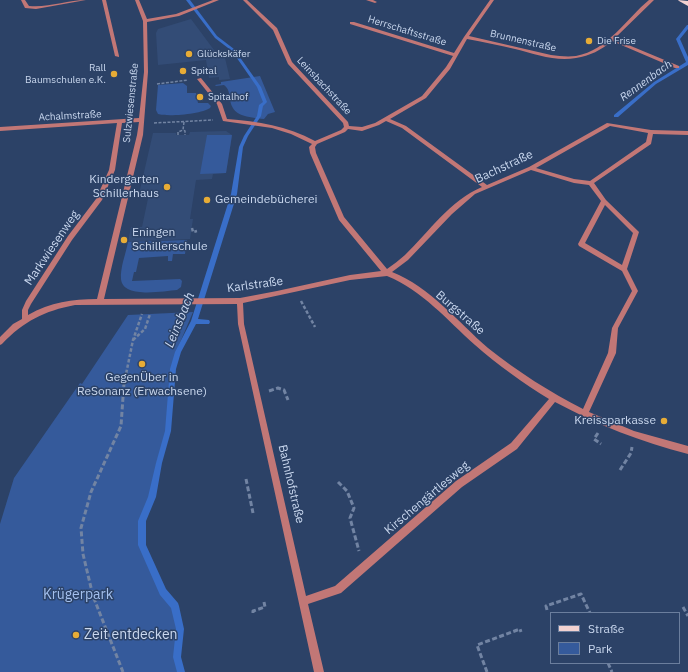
<!DOCTYPE html>
<meta charset="utf-8">
<style>
body{margin:0}
#map{position:relative;width:688px;height:672px;overflow:hidden;background:#2c4267;font-family:"IBM Plex Sans",sans-serif}
canvas{display:block}
.legend{position:absolute;left:550px;top:612px;width:130px;height:52px;box-sizing:border-box;background:#2c4267;border:1px solid #6b7e9d;margin:0;padding:5px 7px;list-style:none;font-size:12px;color:#cad8ef}
.legend li{display:flex;align-items:center;gap:8px;height:20px}
.legend b{width:20px;border:1px solid #6b7e9d}
</style>
<div id="map">
<canvas width="688" height="672"></canvas>
<ul class="legend">
<li><b style="height:5px;background:#f2d2d1"></b>Straße</li>
<li><b style="height:11px;background:#355a9b"></b>Park</li>
</ul>
</div>
<script>
const ctx = document.querySelector('canvas').getContext('2d');
ctx.lineJoin = 'round';
function fillPath(path, color) {
  ctx.fillStyle = color;
  ctx.fill(path, 'evenodd');
}
function stroke(path, color, width, dash) {
  ctx.strokeStyle = color;
  ctx.lineWidth = width;
  ctx.lineCap = dash ? 'butt' : 'round';
  ctx.setLineDash(dash || []);
  ctx.stroke(path);
}
function label(font, color, halo, rows, align = 'center') {
  ctx.font = font + ' "IBM Plex Sans",sans-serif';
  ctx.lineWidth = 3;
  ctx.setLineDash([]);
  ctx.textBaseline = 'middle';
  ctx.strokeStyle = halo;
  ctx.fillStyle = color;
  for (const [text, x, y, turn = 0] of rows) {
    ctx.save();
    ctx.translate(x, y);
    ctx.rotate((+turn || 0) * Math.PI / 180);
    ctx.textAlign = isNaN(turn) ? turn : align;
    if (halo) ctx.strokeText(text, 0, 0);
    ctx.fillText(text, 0, 0);
    ctx.restore();
  }
}
fillPath(new Path2D(`
 M191,19l23,31 11,8 5,21 -11,1v-3l-10,1 -3,-18 -48,5 -2,-32 2,-4z
 M226,131l6,4 -6,38 -13,1 -1,5 -16,1 -6,39h3l-3,20 -62,3 3,-15h11l7,-33h-10l14,-61h23v2h13l1,-3z`), '#334c76');
fillPath(new Path2D(`
 M260,76l15,36 -7,2 -4,5c-16,-2 -32,-2 -34,-20 -1,-6 -1,-10 -6,-14l-8,1 -1,-1 6,-1v-2z
 M183,83l4,3v7h9l2,10h10l3,3 -1,2c-8,6 -42,9 -52,6l-2,-4 2,-25z
 M207,135h25l-6,38 -26,1z
 M187,240l-2,14h-12l-1,7h-4v-5l-29,2 -3,14h-2l-2,9 48,-2 2,2 -1,6 -4,3c-14,1 -54,9 -56,-11 -1,-11 5,-26 7,-37z
 M193,312l-17,40 -4,17 -6,62 -9,31 -7,34 -10,24v26l22,48 11,14 5,22 -3,26 4,16h-179v-148l14,-46 66,-95 2,1 46,-69z`), '#355a9b');
fillPath(new Path2D(`
 M186,0h4l27,36 17,13 27,38 6,15 -4,4 -2,10 -13,20 -5,11 -6,47 -39,125 11,1 1,2 -1,2h-13l-15,28 -5,17 -5,62 -9,32 -6,34 -10,24v24l20,44 12,14 1,3 5,23 -3,28 4,15h-8l-4,-15 3,-28 -5,-21 -11,-13 -22,-50v-24l10,-24 8,-34 9,-32 5,-62 5,-17 16,-31 40,-127 8,-47 5,-11 13,-20 2,-11 4,-3 -6,-15 -25,-36 -17,-13z
 M687,25h1v4l-8,10 8,18v8l-32,19 -38,33h-4v-2l40,-33 32,-20 -10,-23z`), '#396ec8');
stroke(new Path2D(`
 M157,84l31,-4
 M184,122l-1,8 2,1v4
 M154,123l59,-3
 M178,135v-3l5,-2`), '#7284a3', 1.5, [3, 1.5]);
stroke(new Path2D(`
 M192,228l1,4 4,-1
 M301,301l14,26
 M133,340l12,-11 5,-15
 M124,384l9,-44 9,-26`), '#7284a3', 2.5, [3.5, 2]);
stroke(new Path2D(`
 M269,391l9,-3 6,2 4,10
 M598,433l-4,6 7,5
 M620,470l11,-17 1,-6
 M246,479l7,34
 M338,482l9,9 7,17 -4,10 9,33
 M683,607l5,9
 M547,610l-1,-4 35,-12 9,19
 M253,613v-2l12,-4 -1,-5
 M608,663l4,9
 M123,672l-30,-76 -10,-42 -2,-26 10,-36 30,-66 3,-43
 M487,672l-10,-27 43,-16 1,3`), '#7284a3', 3, [5, 2.5]);
fillPath(new Path2D(`
 M21,0h4l4,6c19,2 38,-6 57,-6l-50,9 -11,-1z
 M102,0h4l13,56v1l-4,-1z
 M135,0h4l8,19 29,-5 37,-14h6l-40,16 -32,6 1,50 -5,63 -39,164 136,-1 37,-7 73,-16 31,-4 -42,-51 -29,-67 -1,-6 3,-3 -21,-10 -19,-6 -49,-7 -6,-17 -20,-25 4,-1 21,26 5,15c31,2 60,7 88,22l26,-11 3,-3 -1,-4 -55,-59 -15,-34 -30,-30h4l30,28 15,34 56,60 1,4 13,1 13,-4 47,-27 24,-29 7,-11 -103,-32v-2h4l100,31 10,-16 26,-37h4l-25,36 82,19c8,1 16,2 25,1 32,-6 50,-37 73,-56h5l-40,39 65,27v2h-4l-63,-27c-11,9 -22,15 -36,17 -20,4 -41,-4 -61,-9 -16,-4 -32,-7 -48,-10l-17,30 -24,29 -36,21 16,7 81,59 42,-18 78,-44 44,7 37,1v4l-35,-1 -2,10 -57,39 12,17 33,32 -12,37 11,22 -20,37 -2,25 -27,59 45,19 54,15v8c-47,-12 -90,-29 -133,-52l-38,47 -55,38 -121,106 -33,11 16,68h-10l-76,-348 -1,-20 -162,1c-31,6 -51,16 -73,39l-2,1v-8l13,-13 9,-5v-9l4,-9 42,-65 28,-37 13,-29 8,-47 -117,8v-4l139,-9 5,-46 -1,-51zM386,121l16,7 80,59c-32,13 -53,45 -77,68 -6,5 -12,10 -18,14l-43,-52 -28,-64 -1,-6 2,-3 28,-12 3,-3 14,2 17,-6zM139,122l-2,13 -40,164c-25,0 -46,3 -69,16v-5l3,-6 41,-64 30,-40 13,-30 7,-47zM610,126l38,7 -2,9 -56,39 -16,-2 -38,-11zM531,170l43,13 15,2 12,16 -23,43 1,2 43,25 10,20 -20,37 -4,25 -25,56c-33,-17 -65,-37 -95,-61 -30,-26 -58,-61 -96,-76l16,-12 44,-46 23,-20zM605,205l28,28 -11,32 -37,-22zM387,276c35,14 60,44 88,69 23,20 48,38 74,54l-38,44 -55,38 -121,105 -29,10 -62,-272 -1,-21 107,-23z
 M366,0h7l4,2 -2,1z`), '#c27776');
fillPath(new Path2D(`
 M678,0l10,1v5l-9,-5z`), '#f2d2d1');
for (const [x, y, r, color] of [
 [589,41,4,"#e7ac36"],
 [189,54,4,"#e7ac36"],
 [183,71,4,"#e7ac36"],
 [114,74,4,"#e7ac36"],
 [200,97,4,"#e7ac36"],
 [167,187,4,"#e7ac36"],
 [207,200,4,"#e7ac36"],
 [124,240,4,"#e7ac36"],
 [142,364,4,"#e7ac36"],
 [664,421,4,"#e7ac36"],
 [76,635,4,"#e7ac36"]
]) {
  const dot = new Path2D();
  dot.arc(x, y, r, 0, 2 * Math.PI);
  ctx.fillStyle = color;
  ctx.fill(dot);
  stroke(dot, '#2c4267', 1.5);
}
label('10px', '#cad8ef', '#2c4267', [
 ["Herrschaftsstraße",407,31,17],
 ["Brunnenstraße",523,41,13],
 ["Leinsbachstraße",324,86,47],
 ["Sulzwiesenstraße",131,103,-84],
 ["Achalmstraße",70,116,-3]
]);
label('10px', '#cad8ef', '#2c4267', [
 ["Die Frise",597,41],
 ["Glückskäfer",197,54],
 ["Rall",106,68,"right"],
 ["Baumschulen e.K.",106,80,"right"],
 ["Spital",191,71],
 ["Spitalhof",208,97]
], 'left');
label('italic 11px', '#cad8f0', '#2c4267', [
 ["Rennenbach",646,81,-36]
]);
label('12px', '#cad8ef', '#2c4267', [
 ["Bachstraße",504,167,-25],
 ["Markwiesenweg",52,248,-56],
 ["Karlstraße",255,285,-8],
 ["Burgstraße",460,313,41],
 ["Bahnhofstraße",291,484,77],
 ["Kirschengärtlesweg",427,498,-40]
]);
label('12px', '#cad8ef', '#2c4267', [
 ["Kindergarten",159,180],
 ["Schillerhaus",159,194],
 ["Gemeindebücherei",215,200,"left"],
 ["Eningen",132,233,"left"],
 ["Schillerschule",132,247,"left"],
 ["GegenÜber in",142,378,"center"],
 ["ReSonanz (Erwachsene)",142,392,"center"],
 ["Kreissparkasse",656,421]
], 'right');
label('italic 13px', '#cad8f0', '#2c4267', [
 ["Leinsbach",180,320,-68]
]);
label('14px', '#a4c0ee', '#2c4267', [
 ["Krügerpark",78,595]
]);
label('14px', '#cad8ef', '#2c4267', [
 ["Zeit entdecken",84,635]
], 'left');
</script>
